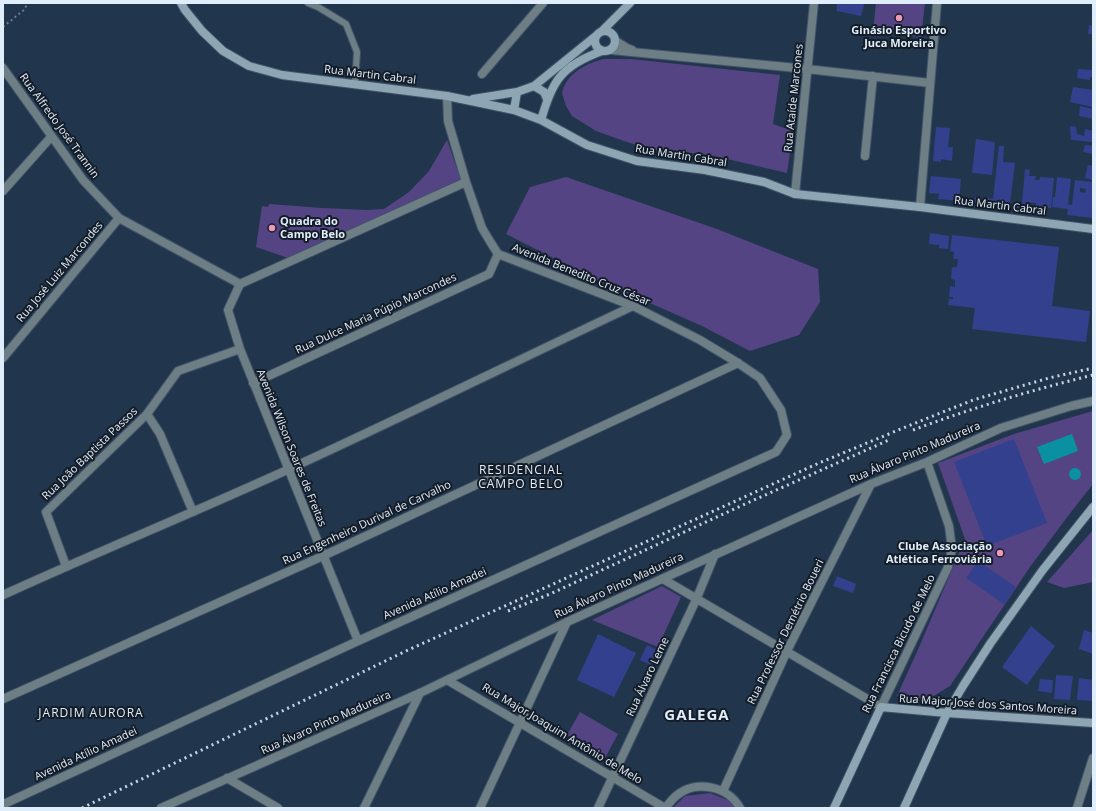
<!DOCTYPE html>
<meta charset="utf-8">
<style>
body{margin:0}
#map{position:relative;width:1096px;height:811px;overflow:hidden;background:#21364d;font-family:"Open Sans",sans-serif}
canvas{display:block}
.frame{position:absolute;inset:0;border:4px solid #e0edfb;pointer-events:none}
</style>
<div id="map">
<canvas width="1096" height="811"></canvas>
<div class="frame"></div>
</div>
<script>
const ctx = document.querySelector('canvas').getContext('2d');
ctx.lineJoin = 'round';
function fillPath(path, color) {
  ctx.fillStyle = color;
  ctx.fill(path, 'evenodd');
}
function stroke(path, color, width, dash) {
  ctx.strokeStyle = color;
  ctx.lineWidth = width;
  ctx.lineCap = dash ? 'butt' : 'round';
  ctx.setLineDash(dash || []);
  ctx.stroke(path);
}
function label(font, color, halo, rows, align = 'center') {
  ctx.font = font + ' "Open Sans",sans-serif';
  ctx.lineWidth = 4;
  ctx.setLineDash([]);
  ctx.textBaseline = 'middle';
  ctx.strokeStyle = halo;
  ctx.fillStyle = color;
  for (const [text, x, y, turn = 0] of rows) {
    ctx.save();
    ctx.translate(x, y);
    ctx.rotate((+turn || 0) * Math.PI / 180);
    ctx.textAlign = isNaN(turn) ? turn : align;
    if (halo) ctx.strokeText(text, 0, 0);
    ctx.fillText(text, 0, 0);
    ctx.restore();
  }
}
fillPath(new Path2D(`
 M876,3h49l-4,34 -48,-5z
 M604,59h27l149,16 -7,49 20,7 -6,42 -77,-18 -62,-6 -24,-8 -28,-10 -24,-15 -6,-10 -4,-13c1,-4 2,-8 5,-12 8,-12 24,-19 37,-22z
 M447,140l14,40 -173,78 -32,-11 6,-41 6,1 1,-3 53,4 45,2 17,-1 25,-17 20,-21z
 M566,177l151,52 101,40 2,33 -21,33 -49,16 -48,-25 -109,-48 -87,-44 24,-47z
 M1093,411v73l-25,32 -38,51 -80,119 -18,11 -20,4 -15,-5 23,-51 45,-106 -27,-76 76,-29z
 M1093,530v52l-29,6 -17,-6z
 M662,586l19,11 -23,50 -66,-27z
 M580,712l38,22 -13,24 -38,-23z
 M710,793l22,9 3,6h-62l12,-12z`), '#544483');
fillPath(new Path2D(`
 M1072,434l6,17 -34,13 -7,-17z
 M1069 474a6 6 0 1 1 12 0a6 6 0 1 1-12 0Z`), '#0a91a1');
fillPath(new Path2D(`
 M837,3h26l1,2 -3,11 -24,-5z
 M1089,25l4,1v8h-5z
 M1078,69l15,1v7h-3v3l-13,-2z
 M1073,87l20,3v17l-23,-5z
 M1080,106l13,3v10l-14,-3z
 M1070,126l6,1 1,7 7,2 1,-7 8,2v11l-22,-2z
 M936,127l14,1 -2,19h5l-1,14 -11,-2v3l-8,-1z
 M976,139l19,3 -3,33 -20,-2z
 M1085,145l8,1v8l-10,-2z
 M999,146h5l-1,16 12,1 -5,40 -18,-2v4l-18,-2 1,-6 18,2z
 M1088,165l5,1v14l-8,-2z
 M1025,169l5,1 -1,6h7l-1,4h4l1,-3 14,1 -3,30 -15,-2v-3l-9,-1 -1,7 -9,-1 1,-6 4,1z
 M931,176l30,3 -2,22 -21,-2 1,-5 -10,-1z
 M1057,177l14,2 -3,25 4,1 3,-25 18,2v36l-26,-3 1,-6 -16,-2 1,-10h2zM1080,188l6,1 -1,4 -5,-1z
 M930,233l19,3 -1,13 -9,-1v-3l-10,-1z
 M952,235l107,12 -7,59 38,5 -4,31 -114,-13 3,-21 -27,-3 1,-6h4v-2h-4l1,-11 5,1v-7l-4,-1 1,-12h5l1,-8h-5l1,-7 -4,-1z
 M1014,439l33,84 -60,23 -33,-84z
 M978,561l38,26 -12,17 -38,-26z
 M837,576l19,8 -3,9 -20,-7z
 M1031,626l24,20 -28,39 -25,-18z
 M1084,630l9,3v21l-14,-5z
 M598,634l38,19 -22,44 -37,-17z
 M647,645l10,5 -6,15 -11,-5z
 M1056,675l17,1 -3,24 -16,-1z
 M1079,678l14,2 -1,21 -15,-1z
 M1040,679l13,1 -1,13 -14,-2z`), '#33408d');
const lane = new Path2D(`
 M308,3l10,4 28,17 11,28 -2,32`);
const street = new Path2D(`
 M616,41l11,7 5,2
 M611,50l196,19 123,14
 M3,68l80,112 36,38 121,66
 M482,74l61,-71
 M865,156l8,-80
 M3,191l48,-54
 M795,194l19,-191
 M920,207l17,-204
 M240,284l-12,26 12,39 118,292
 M240,284l226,-102
 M3,358l116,-140
 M253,383l236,-109 9,-20
 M147,414l31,-43 62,-22
 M66,566l-20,-54 101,-98 13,20 33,78
 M663,579l218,128 67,-140 4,-18 -3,-23 -22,-64
 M3,595c94,-43 190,-82 284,-125 116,-53 231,-110 346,-164
 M447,680l218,128
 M3,699l320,-143 415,-193
 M227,778l51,30
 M723,791l64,-140 84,-167
 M3,803l1,1 354,-163 418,-189 11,-17 -6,-25 -21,-32 -22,-15 -38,-23 -67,-34 -135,-52 -7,-11 -9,-15 -16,-46 -18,-61 -1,-25
 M161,808l259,-115 147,-71 304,-138 56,-22 74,-34 70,-22 22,-5
 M364,808l56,-115
 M480,808l87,-186
 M598,808l98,-208 19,-46
 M665,808c4,-4 7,-9 11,-12 19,-17 52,-10 64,12
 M1077,808l16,-50`);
const secondary = new Path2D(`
 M181,3l4,7 17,21 21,20 26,15 33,9 165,21 67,14 27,10 46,25 50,16 68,9 59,12 31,12 125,13 173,22
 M595 41a10 10 0 1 1 20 0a10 10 0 1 1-20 0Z
 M601,32l29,-29
 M534,86l10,6 3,7
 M473,99l44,-7 17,-6 63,-51
 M514,110l3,-18
 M541,120c12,-40 20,-54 61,-69
 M834,808l47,-101 66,6 146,10
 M904,808l43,-95 16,-27 27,-42 52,-73 51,-64`);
stroke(lane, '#405369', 8);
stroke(street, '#405369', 10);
stroke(secondary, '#405369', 10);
stroke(new Path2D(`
 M3,27l22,-18 2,-6`), '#6a7c8f', 2, [2, 3]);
stroke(lane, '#6e7e85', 6);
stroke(street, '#6e7e85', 8);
stroke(secondary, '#8ea6b3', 8);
stroke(new Path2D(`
 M913,430c59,-22 119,-40 180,-55
 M508,611l42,-17 195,-90 144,-64
 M82,808l324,-157 413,-188 89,-37 65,-26 76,-22 44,-10`), '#c7d5e4', 3, [2, 4]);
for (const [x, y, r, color] of [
 [899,18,4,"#ef9ab7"],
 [272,228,4,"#ef9ab7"],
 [1000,553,4,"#ef9ab7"]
]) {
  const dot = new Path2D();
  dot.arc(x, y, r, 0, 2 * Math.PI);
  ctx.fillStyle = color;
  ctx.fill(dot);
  stroke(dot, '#141d27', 1.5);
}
label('bold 11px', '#e0edfb', '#141d27', [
 ["Ginásio Esportivo",899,31],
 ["Juca Moreira",899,44],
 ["Quadra do",280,222,"left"],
 ["Campo Belo",280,235,"left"],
 ["Clube Associação",992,547,"right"],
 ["Atlética Ferroviária",992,560,"right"]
]);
label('11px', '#e0edfb', '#141d27', [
 ["Rua Martin Cabral",370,75,7],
 ["Rua Ataíde Marcones",794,98,-84],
 ["Rua Alfredo José Trannin",59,126,54],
 ["Rua Martin Cabral",681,156,9],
 ["Rua Martin Cabral",1000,206,7],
 ["Rua José Luiz Marcondes",60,272,-50],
 ["Avenida Benedito Cruz César",581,275,22],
 ["Rua Dulce Maria Púpio Marcondes",376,314,-25],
 ["Avenida Wilson Soares de Freitas",291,448,68],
 ["Rua Álvaro Pinto Madureira",915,453,-23],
 ["Rua João Baptista Passos",90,454,-44],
 ["Rua Engenheiro Durival de Carvalho",367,523,-25],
 ["Rua Álvaro Pinto Madureira",619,586,-25],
 ["Avenida Atílio Amadei",435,594,-24],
 ["Rua Professor Demétrio Boueri",786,632,-64],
 ["Rua Francisca Bicudo de Melo",899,644,-64],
 ["Rua Álvaro Leme",648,677,-65],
 ["Rua Major José dos Santos Moreira",988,705,4],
 ["Rua Álvaro Pinto Madureira",326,723,-24],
 ["Rua Major Joaquim Antônio de Melo",562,734,31],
 ["Avenida Atílio Amadei",86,754,-25]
]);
ctx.letterSpacing = '1px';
label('12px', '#e0edfb', '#141d27', [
 ["RESIDENCIAL",521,471],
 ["CAMPO BELO",521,485],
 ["JARDIM AURORA",91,714]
]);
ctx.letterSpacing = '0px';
ctx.letterSpacing = '1px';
label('bold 15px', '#e0edfb', '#141d27', [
 ["GALEGA",697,716]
]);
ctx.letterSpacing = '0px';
</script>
